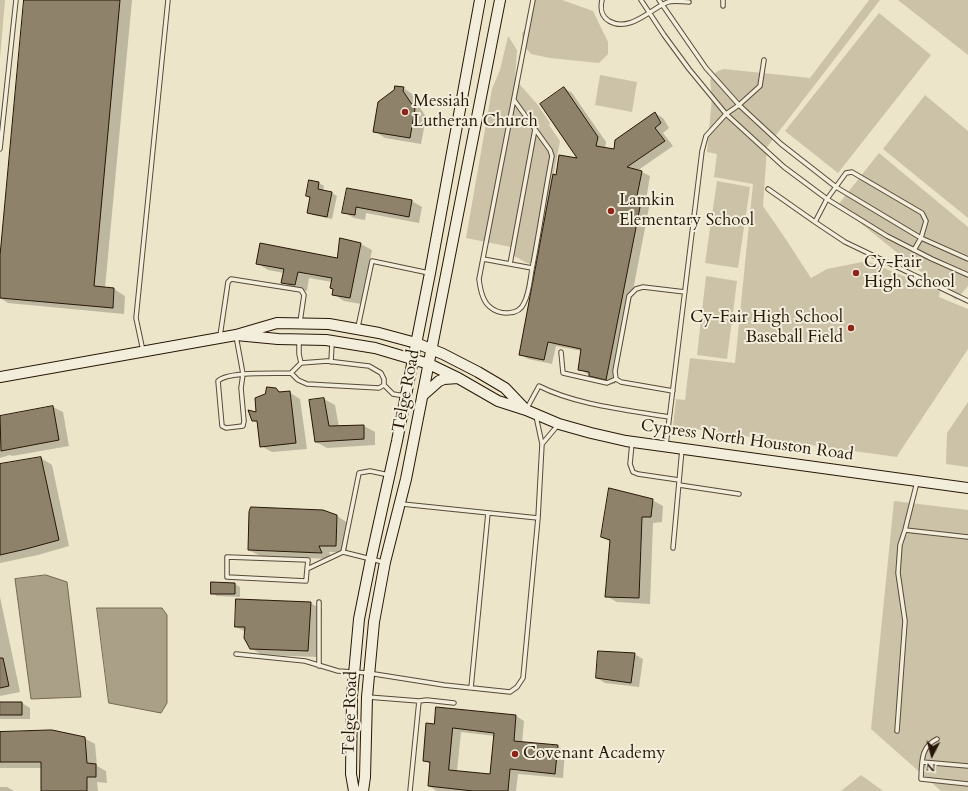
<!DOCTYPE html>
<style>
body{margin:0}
#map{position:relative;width:968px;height:791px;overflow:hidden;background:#ede5c9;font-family:Cardo,serif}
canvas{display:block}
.north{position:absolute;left:912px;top:735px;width:40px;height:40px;-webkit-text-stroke:3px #f3eedc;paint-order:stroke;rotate:186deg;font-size:11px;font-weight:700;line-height:16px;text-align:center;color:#271706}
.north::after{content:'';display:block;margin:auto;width:14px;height:18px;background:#271706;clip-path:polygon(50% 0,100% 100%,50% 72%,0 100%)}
</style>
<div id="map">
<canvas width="968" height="791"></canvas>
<div class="north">N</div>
</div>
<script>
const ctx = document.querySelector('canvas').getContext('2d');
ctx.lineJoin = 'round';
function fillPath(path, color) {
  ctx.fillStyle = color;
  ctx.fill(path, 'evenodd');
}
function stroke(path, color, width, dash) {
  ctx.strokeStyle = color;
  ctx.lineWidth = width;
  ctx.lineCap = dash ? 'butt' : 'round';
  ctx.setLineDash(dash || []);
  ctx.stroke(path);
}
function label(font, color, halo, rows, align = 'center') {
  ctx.font = font + ' Cardo,serif';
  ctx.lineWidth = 4;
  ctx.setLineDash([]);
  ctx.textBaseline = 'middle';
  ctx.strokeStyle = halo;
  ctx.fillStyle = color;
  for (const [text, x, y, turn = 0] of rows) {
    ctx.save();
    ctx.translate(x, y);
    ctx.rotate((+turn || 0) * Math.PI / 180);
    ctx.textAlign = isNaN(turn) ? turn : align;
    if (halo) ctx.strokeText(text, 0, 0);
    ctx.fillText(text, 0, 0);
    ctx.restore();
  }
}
fillPath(new Path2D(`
 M0,0h5l-5,58z
 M534,0h28l31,11 15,31v12l-9,9 -49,-5 -19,-4 -8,-9 -1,-12 7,-7z
 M869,0h11l-113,147 -4,59 20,29 28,43 16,-9 40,-8 73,30 -1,6 29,12v40l-69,104 -2,4 -224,-31 3,-27 9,1 5,-42 45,5 18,-179 -39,-7 3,-23 -10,-2 5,-55 -2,-17 4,-6 4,-3 6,-2 86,9z
 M898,0h70v55z
 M879,13l52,42 -93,118 -53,-42z
 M508,36l9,14 -2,29 22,25 13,19 -1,2 11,16 -24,125 -9,-3 -13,-7 -3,-9 -45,-9 26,-149 8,-19z
 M600,75l37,7 -5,30 -37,-7z
 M925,95l43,36v87l-85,-69z
 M879,153l89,74v59l-12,14 -118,-95z
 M717,181l33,6 -12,81 -33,-5z
 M706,276l31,5 -10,78 -30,-4z
 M968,402v65l-22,-3 1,-31z
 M894,501l74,9v281h-27l-70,-62z
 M861,775l22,16h-42z`), '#cbc2a8');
const water = new Path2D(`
 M46,575l21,7 14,115 -50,2 -16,-120z
 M97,608h65l5,7v88l-6,10 -52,-10z`);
fillPath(water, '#aa9f87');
stroke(water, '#766953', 1);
fillPath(new Path2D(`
 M25,0h107l-27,288 9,1 11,7 -1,18 -116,-11 -8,-5v-31z
 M403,88l11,7v3l12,19 -5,27 -36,-6 -11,-7z
 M564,88l8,5 34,49 -1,7 10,1 40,-37 8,5 6,10 -6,5 10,13 -36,25 5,1 8,4 -4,24 4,2 -35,182 -17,-4 -19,-11 3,-18 -26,-5 -4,18 -24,-5 -8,-5 37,-178 22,-16z
 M319,183l5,3 -1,5 9,2 5,3 -5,23 -19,-4 -5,-3 3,-15 -4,-2z
 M348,189l64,12 10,6 -3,16 -53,-10 -1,7 -11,-2 -11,-6z
 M361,244l11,6 -11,54 -17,-3 -11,-7 1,-4 -3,-2 1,-6 -23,-4 -2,13 -14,-3 -11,-6 2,-9 -16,-3 -11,-7 81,-4z
 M276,389l7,4 6,-1 11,7 7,50 -35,3 -11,-6 -3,-23 -5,-3 13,-25z
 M324,399l11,6 4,22 25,-1 11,6v13l-48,3 -11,-6 -6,-41z
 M53,407l10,5 6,34 -57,10 -2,-1 -10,3v-41z
 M41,458l11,7 17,81 -31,9 -38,8v-98z
 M652,500l11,6 -1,16 -9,1 -3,81 -33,-2 -11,-6 5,-54 -9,-5z
 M337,516l11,7 -1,29h-18l3,7 -72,-3 -11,-6z
 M235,584l5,3v10l-23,-1 -5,-3z
 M0,597l20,95 -20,4z
 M310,603l12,6 -3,48 -57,-2 -11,-7 -5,-16 -10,-5z
 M634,654l9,5 -4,28 -34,-4 -8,-5z
 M0,703h22l8,5v11h-30z
 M437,708l79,8 8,5 -2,22 35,3 8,5 -2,27 -45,-4 -2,17h-79l-8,-5 2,-21 -7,-5 11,-35zM461,732l34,4 -4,39 -34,-4z
 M0,733l84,5 11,6 2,22 9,5 1,12 -10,-1 1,9h-56v-23h-42z
 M0,787h7l7,4h-14z`), '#0003');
const building = new Path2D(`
 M24,0h96l-26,286 20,2 -1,20 -113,-10v-42z
 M395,86l9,1 -1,4 12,18 -5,29 -37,-6 5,-30 16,-12z
 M564,87l34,50 -2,9 18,3 1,-9 40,-28 6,11 -6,5 10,13 -38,26 15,4 -5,25 5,1 -36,183 -17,-4v-4l-11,-2 3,-21 -33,-7 -4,18 -25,-5 34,-181 3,1 3,-20 18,3 -37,-54z
 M309,180l10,2 -1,7 14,3 -5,25 -20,-4 3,-16 -4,-1z
 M347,188l65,12 -3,17 -53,-10 -1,8 -13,-2z
 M340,238l21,5 -11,55 -18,-3 1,-6 -3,-1 2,-10 -34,-6 -3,13 -14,-2 3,-14 -28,-5 4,-21 77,15z
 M267,387l9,1 3,4 11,-1 6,52 -36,4 -3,-26h-5l-4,-11 8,2 -1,-14 10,-4z
 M324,398l5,28 35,-1v14l-49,3 -6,-42z
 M53,406l6,34 -58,11 -1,-35z
 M41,457l18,83 -33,9 -26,6v-91z
 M609,488l44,11 -2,18h-9l-3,81 -34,-1 5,-57 -9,-3z
 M251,507l72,3 14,5 -1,31h-17l3,7 -74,-3 1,-38z
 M211,582l24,1v11h-24z
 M236,599l75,3 -3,49 -58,-2 -6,-11 1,-11h-10z
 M598,651l37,2 -4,30 -35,-5z
 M0,658h3l6,28 -9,2z
 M0,702h22v13h-22z
 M436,707l80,8 -2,26 44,4 -3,29 -45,-5 -2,22h-35l-45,-5 2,-24 -7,-1 3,-38 8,1zM453,728l41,5 -4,41 -41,-4z
 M52,730l33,7 2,26 9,1v13h-9v14h-46v-29h-41v-30z`);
fillPath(building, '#8e826b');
stroke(building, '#271706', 1);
const service = new Path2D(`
 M602,0c-2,9 -1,16 7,21 21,12 41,-12 59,-19 6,-2 15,0 21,0
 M641,0l23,35 25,34 37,45 58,53 43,32 60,37 45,23 36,16
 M659,0l47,68 33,37 42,39 55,43 85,51 47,21
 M723,6v-6
 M514,100l36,50 2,6c-7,36 -12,72 -19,108 -3,13 -3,28 -9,39 -5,13 -25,12 -34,4 -8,-6 -10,-19 -11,-28l54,-279
 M0,149l16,-149
 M768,189l47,33
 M914,250l7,-12 5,-17 -4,-8 -70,-41 -6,1 -19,26 -12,23 30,20 123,59
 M483,259l49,9
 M510,264l25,-135
 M358,327l14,-66 57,12
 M220,336l8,-54 3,-3 70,11 3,5 -4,27
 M236,336l7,38 -2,14 3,33 -1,5 -17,2 -4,-2 -4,-45c10,-10 58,-7 73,-8
 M299,341v13l2,9
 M143,351l-7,-33 32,-318
 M561,352l2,21 44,10 9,-4 5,3 52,9
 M331,362l1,-19
 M616,379l-1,-8 14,-75 7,-7 7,-2 42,5
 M384,385l-5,3 -72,-4 -9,-4 -7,-7 10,-10 26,-2 33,4 9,1 12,7 3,6v6l9,9 12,2
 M526,410l13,-24c37,19 89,24 130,31
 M632,443l-2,21 3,8 5,2 41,6
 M542,444l16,-19
 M666,445l36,-294 4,-15 20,-22 13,-9 21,-19 4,-26
 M679,485l60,9
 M402,504l136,14
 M905,530l63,7
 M673,548l9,-99
 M383,562l-40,-10 16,-79 11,-2 19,4
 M307,569l1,-9 -81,-3v20l79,4 1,-12 36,-17
 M236,654l69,7 33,10 30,2 76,12 66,7 7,-5 6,-9 15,-160 4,-74 -6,-28
 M319,666v-64
 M471,688l17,-175
 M368,697l51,4 8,-1 27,3
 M897,731l8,-110 -7,-48 2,-28 5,-15 12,-48
 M937,739c-17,8 -15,24 -16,40l47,5
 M922,762l46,4
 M410,791l9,-90`);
const secondary = new Path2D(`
 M236,335l42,4 48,1 49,8 54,16 29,14 40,23 28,9 33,14 32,9 35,8 342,47
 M0,377l236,-42 41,-12 52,1 50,9 37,10 27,11 35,18 27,16 20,21
 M422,396l17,-15 5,-2 14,-1
 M354,791l-3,-17 1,-78 7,-77 12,-60 26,-118 33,-168 50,-273
 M363,791l2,-14 2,-80 7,-75 11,-60 21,-83 94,-479`);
stroke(service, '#584a37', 5.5);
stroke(secondary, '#271706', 12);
stroke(service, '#f3eedc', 3.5);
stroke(secondary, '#f3eedc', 10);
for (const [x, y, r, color] of [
 [405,112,4,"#8f2418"],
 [611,211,4,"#8f2418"],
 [856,273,4,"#8f2418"],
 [851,328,4,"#8f2418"],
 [515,754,4,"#8f2418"]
]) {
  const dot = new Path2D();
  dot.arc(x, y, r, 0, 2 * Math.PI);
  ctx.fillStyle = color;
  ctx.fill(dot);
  stroke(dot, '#f3eedc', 1.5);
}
label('17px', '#271706', '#f3eedc', [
 ["Messiah",413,102],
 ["Lutheran Church",413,122],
 ["Lamkin",619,201],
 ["Elementary School",619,221],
 ["Cy-Fair",864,263],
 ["High School",864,283],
 ["Cy-Fair High School",843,318,"right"],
 ["Baseball Field",843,338,"right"],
 ["Covenant Academy",523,754]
], 'left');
label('17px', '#271706', '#f3eedc', [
 ["Telge Road",407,391,-79],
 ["Cypress North Houston Road",747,441,8],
 ["Telge Road",351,713,-88]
]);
</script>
